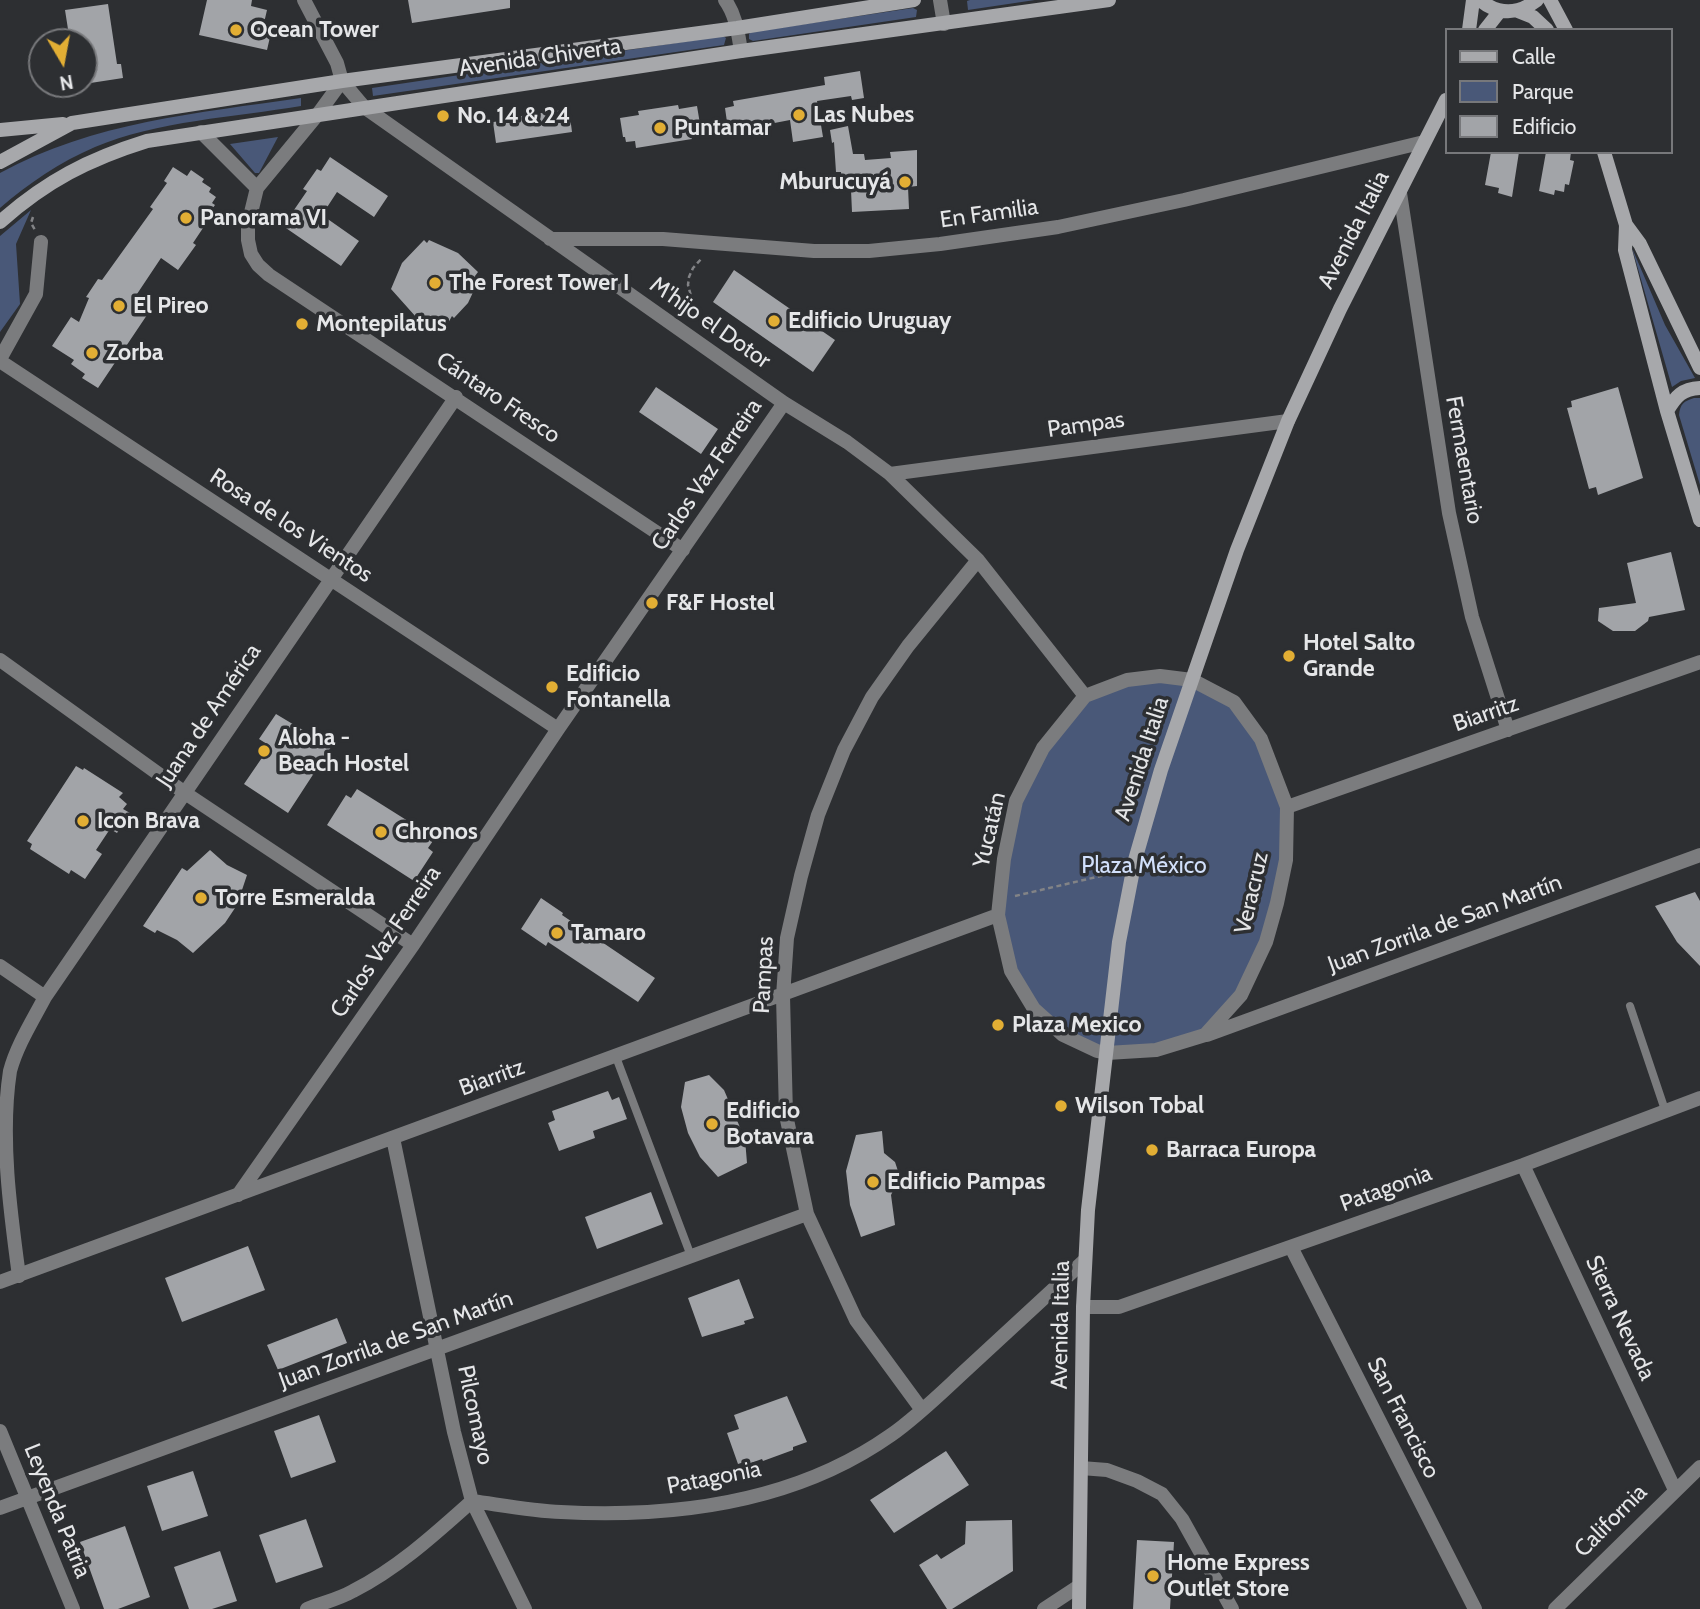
<!DOCTYPE html>
<meta charset="utf-8">
<style>
body{margin:0}
#map{position:relative;width:1700px;height:1609px;overflow:hidden;background:#2d2f32;font-family:Cabin,sans-serif}
canvas{display:block}
.legend{position:absolute;left:1445px;top:28px;width:228px;height:126px;box-sizing:border-box;background:#2d2f32;border:2px solid #77787b;margin:0;padding:9px 12px;list-style:none;font-size:21px;color:#e5e6e8}
.legend li{display:flex;align-items:center;gap:14px;height:35px}
.legend b{width:35px;border:2px solid #77787b}
.north{position:absolute;left:28px;top:28px;width:70px;height:70px;box-sizing:border-box;background:#2d2f32;border:2px solid #77787b;border-radius:50%;rotate:170deg;font-size:19px;font-weight:700;line-height:28px;text-align:center;color:#e5e6e8}
.north::after{content:'';display:block;margin:auto;width:24px;height:32px;background:#e2ae34;clip-path:polygon(50% 0,100% 100%,50% 72%,0 100%)}
</style>
<div id="map">
<canvas width="1700" height="1609"></canvas>
<ul class="legend">
<li><b style="height:9px;background:#a7a8ab"></b>Calle</li>
<li><b style="height:19px;background:#495878"></b>Parque</li>
<li><b style="height:19px;background:#a2a4a8"></b>Edificio</li>
</ul>
<div class="north">N</div>
</div>
<script>
const ctx = document.querySelector('canvas').getContext('2d');
ctx.lineJoin = 'round';
function fillPath(path, color) {
  ctx.fillStyle = color;
  ctx.fill(path, 'evenodd');
}
function stroke(path, color, width, dash) {
  ctx.strokeStyle = color;
  ctx.lineWidth = width;
  ctx.lineCap = dash ? 'butt' : 'round';
  ctx.setLineDash(dash || []);
  ctx.stroke(path);
}
function label(font, color, halo, rows, align = 'center') {
  ctx.font = font + ' Cabin,sans-serif';
  ctx.lineWidth = 7;
  ctx.setLineDash([]);
  ctx.textBaseline = 'middle';
  ctx.strokeStyle = halo;
  ctx.fillStyle = color;
  for (const [text, x, y, turn = 0] of rows) {
    ctx.save();
    ctx.translate(x, y);
    ctx.rotate((+turn || 0) * Math.PI / 180);
    ctx.textAlign = isNaN(turn) ? turn : align;
    if (halo) ctx.strokeText(text, 0, 0);
    ctx.fillText(text, 0, 0);
    ctx.restore();
  }
}
fillPath(new Path2D(`
 M970,0h65l-67,10 -1,-9z
 M913,8l4,2 -1,7 -163,24 -4,-2v-5l2,-2z
 M723,36l3,2 -2,7 -351,51 -1,-8z
 M301,98v8c-65,11 -145,15 -206,41 -35,15 -66,36 -95,61v-35c93,-51 198,-60 301,-75z
 M278,137l-19,36h-4l-25,-29z
 M31,210l-15,34 4,60 -20,28v-96z
 M1632,248l33,77 30,53 -14,3 -9,6z
 M1694,398h6v87l-21,-70c1,-11 5,-14 15,-17z
 M1160,676l74,26 27,37 26,68 -10,96 -36,92 -36,40 -98,18 -44,-18 -52,-64 -13,-56 18,-114 69,-105z`), '#495878');
fillPath(new Path2D(`
 M207,0h45l-1,6 16,4 -3,13 9,1 -6,26 -68,-15z
 M408,0h102v8l-98,15z
 M108,4l9,60h4l2,14 -39,6v-42h-14l-5,-32z
 M860,71l4,27 -12,2 -1,-4 -34,5 6,36 -30,5 -3,-22 -52,10v-3l-10,2 -3,-21 9,-2 -1,-5 92,-16 -1,-8z
 M678,105l1,4 18,-3 3,18 -3,1 1,6 -7,1 1,7 -56,9 -1,-7 -9,1 -1,-5h-2l-3,-19 19,-3 -1,-4z
 M569,109l3,23 -76,11 -3,-21 9,-1 -1,-2z
 M848,126l5,28h11l1,6 26,-2 -1,-6 27,-2v36l-9,1 1,22 -57,3 -1,-22h-9l-1,-18h-5l-2,-30 -2,1 -2,-13z
 M1491,152h28l-7,45 -14,-4 1,-5 -14,-3z
 M1546,152h25l-1,8 4,1 -5,24 -4,-1 -1,8 -9,-2 -1,5 -15,-4z
 M330,157l58,39 -14,21 -37,-25 -15,23 37,26 -18,25 -58,-40 24,-35 -4,-2 14,-20 4,2z
 M173,167l14,9 4,-6 13,9 -2,3 9,6 -2,4 7,5 -4,6 3,2 -9,12 3,2 -16,24 3,2 -18,25 -17,-12 -28,42 16,12 -51,76 -16,-10 3,-4 -14,-10 3,-4 -22,-14 19,-29 8,5 10,-24 -3,-1 12,-18 4,1 51,-71 -3,-2 17,-24 -3,-2z
 M424,240l3,3 2,-3 29,13 20,19 -3,4 3,2 -5,7 2,3 -7,15 -14,15 -2,-2 -5,9 -4,-3 -4,5 -23,-10 -25,-28 11,-26z
 M734,270l101,70 -22,32 -100,-70z
 M656,387l62,42 -17,25 -62,-42z
 M1618,387l25,91 -45,17 -2,-8 -7,2 -22,-81 5,-1 -1,-6z
 M1671,552l14,58 -36,7 -1,4 -13,10h-22l-15,-10 1,-13 37,-5 -9,-40z
 M276,714l55,33 -43,66 -44,-29 26,-38 -11,-7z
 M76,766l7,4 1,-2 39,25 -4,4 8,7 -4,5 7,4 -13,20 -7,-4 -14,21 6,4 -17,25 -14,-9 -2,4 -39,-25 2,-5 -5,-3z
 M357,789l78,49 -7,10 5,4 -19,29 -87,-56 19,-30 5,3z
 M210,850l17,15 20,10 -10,30 -12,18 -32,30 -16,-13 -20,-10 -2,3 -12,-7 39,-58 5,3z
 M1695,892l5,9v65l-23,-24 -22,-36z
 M541,898l22,15 -1,2 93,63 -17,24 -90,-60 -2,4 -25,-17z
 M709,1075l15,15 21,49 2,24 -29,14 -18,-20 -12,-24 -7,-26 4,-25z
 M608,1091l4,9 7,-3 8,22 -34,12 2,7 -36,13 -11,-28 7,-3 -3,-9z
 M882,1131l2,22 11,9 5,15 -9,18 4,30 -34,12 -11,-32 -4,-34 10,-36z
 M651,1192l12,32 -66,25 -12,-32z
 M248,1246l17,44 -83,32 -17,-44z
 M739,1279l15,39 -10,3 1,3 -43,13 -14,-39z
 M337,1318l10,25 -69,27 -11,-25z
 M787,1396l20,46 -14,5v3l-30,11 -1,-2 -14,5 -1,-3 -9,3 -11,-31 12,-4 -5,-14z
 M319,1415l17,47 -45,16 -17,-47z
 M946,1451l23,34 -75,48 -24,-33z
 M193,1471l15,45 -46,15 -15,-45z
 M306,1519l17,48 -47,16 -17,-48z
 M1012,1520l1,51 -61,38h-5l-28,-44 18,-11 4,5 24,-15 1,-23z
 M125,1526l25,71 -32,12h-14l-24,-67z
 M1137,1540l37,2 -4,67h-37z
 M220,1551l17,50 -25,8h-23l-15,-42z`), '#a2a4a8');
stroke(new Path2D(`
 M33,217l-2,6 4,7
 M690,319l4,-12 -6,-22 1,-8 4,-9 9,-10
 M1015,896l103,-24`), '#828386', 2.5, [5, 3.5]);
stroke(new Path2D(`
 M1630,1006l35,104
 M616,1057l75,199`), '#7b7c7e', 8);
stroke(new Path2D(`
 M304,0l33,63 5,18 22,26 420,296 63,39 43,32 88,86 107,136
 M725,0c11,15 13,33 16,51
 M940,0l4,24
 M342,81l-24,33 -61,74 -9,37v15l3,14 7,11 11,10 414,275
 M201,132l56,56
 M1400,193l49,320 23,104 36,113
 M550,239h113l151,12h55l71,-7 118,-17 126,-27 240,-58
 M0,359l36,-65 5,-52
 M0,361l558,368
 M890,474l398,-53
 M0,660l185,133 228,152
 M1160,676l32,4 42,22 27,37 26,68 -1,53 -9,43 -11,39 -25,53 -36,40 -49,15 -49,3 -10,-2 -34,-16 -29,-26 -23,-38 -13,-56 6,-56 12,-58 27,-53 42,-52 42,-16z
 M1287,807l413,-145
 M0,966l45,31
 M1207,1035l493,-180
 M393,1138l61,294 18,69 53,108
 M1523,1165l152,325
 M238,1195l175,-250 145,-216 226,-326
 M1291,1247l184,362
 M19,1276c-9,-66 -19,-140 -9,-205 7,-26 23,-51 35,-74l411,-600
 M0,1282l998,-367
 M1083,1307h36l404,-142 177,-67
 M922,1410l-66,-90 -49,-106 -21,-99 -3,-119 4,-58 14,-62 17,-61 26,-65 28,-53 36,-51 70,-86
 M0,1431l73,178
 M1081,1468l26,2 30,11 25,13 20,25 50,90
 M0,1508l807,-294
 M307,1609c15,-6 32,-10 46,-18 45,-23 82,-57 119,-90 29,4 60,10 89,11 114,6 235,-10 330,-77 27,-19 51,-43 76,-66 39,-36 78,-72 117,-108
 M1044,1609l35,-23
 M1555,1609l145,-142`), '#7b7c7e', 14);
stroke(new Path2D(`
 M1480,0c18,15 38,15 57,0
 M1550,0l16,30
 M1518,11l15,6 14,13
 M1469,30l4,-30
 M1485,30l15,-19
 M0,130l63,-6
 M1604,152l22,73 14,19 60,124
 M0,162l72,-39 270,-42 395,-53 177,-28
 M0,222c46,-41 89,-63 147,-81l594,-90 368,-51
 M1626,225l-1,25 42,161 33,109
 M1667,411c9,-15 15,-22 33,-23
 M1079,1609l4,-302 5,-97 31,-268 16,-82 26,-90 31,-90 45,-130 51,-129 52,-112 106,-209`), '#a7a8ab', 14);
for (const [x, y, r, color] of [
 [236,30,7,"#e2ae34"],
 [799,115,7,"#e2ae34"],
 [443,116,7,"#e2ae34"],
 [660,128,7,"#e2ae34"],
 [905,182,7,"#e2ae34"],
 [186,218,7,"#e2ae34"],
 [435,283,7,"#e2ae34"],
 [119,306,7,"#e2ae34"],
 [774,321,7,"#e2ae34"],
 [302,324,7,"#e2ae34"],
 [92,353,7,"#e2ae34"],
 [652,603,7,"#e2ae34"],
 [1289,656,7,"#e2ae34"],
 [552,687,7,"#e2ae34"],
 [264,751,7,"#e2ae34"],
 [83,821,7,"#e2ae34"],
 [381,832,7,"#e2ae34"],
 [201,898,7,"#e2ae34"],
 [557,933,7,"#e2ae34"],
 [998,1025,7,"#e2ae34"],
 [1061,1106,7,"#e2ae34"],
 [712,1124,7,"#e2ae34"],
 [1152,1150,7,"#e2ae34"],
 [873,1182,7,"#e2ae34"],
 [1153,1576,7,"#e2ae34"]
]) {
  const dot = new Path2D();
  dot.arc(x, y, r, 0, 2 * Math.PI);
  ctx.fillStyle = color;
  ctx.fill(dot);
  stroke(dot, '#2d2f32', 2.5);
}
label('bold 23px', '#e5e6e8', '#2d2f32', [
 ["Ocean Tower",250,30],
 ["Las Nubes",813,115],
 ["No. 14 & 24",457,116],
 ["Puntamar",674,128],
 ["Mburucuyá",891,182,"right"],
 ["Panorama VI",200,218],
 ["The Forest Tower I",449,283],
 ["El Pireo",133,306],
 ["Edificio Uruguay",788,321],
 ["Montepilatus",316,324],
 ["Zorba",106,353],
 ["F&F Hostel",666,603],
 ["Hotel Salto",1303,643],
 ["Grande",1303,669],
 ["Edificio",566,674],
 ["Fontanella",566,700],
 ["Aloha -",278,738],
 ["Beach Hostel",278,764],
 ["Icon Brava",97,821],
 ["Chronos",395,832],
 ["Torre Esmeralda",215,898],
 ["Tamaro",571,933],
 ["Plaza Mexico",1012,1025],
 ["Wilson Tobal",1075,1106],
 ["Edificio",726,1111],
 ["Botavara",726,1137],
 ["Barraca Europa",1166,1150],
 ["Edificio Pampas",887,1182],
 ["Home Express",1167,1563],
 ["Outlet Store",1167,1589]
], 'left');
label('23px', '#e5e6e8', '#2d2f32', [
 ["Avenida Chiverta",540,58,-8],
 ["En Familia",989,214,-8],
 ["Avenida Italia",1354,230,-63],
 ["M'hijo el Dotor",710,323,35],
 ["Cántaro Fresco",498,398,34],
 ["Pampas",1086,425,-8],
 ["Fermaentario",1464,460,80],
 ["Carlos Vaz Ferreira",707,475,-56],
 ["Rosa de los Vientos",291,526,33],
 ["Biarritz",1486,714,-19],
 ["Juana de América",209,716,-56],
 ["Avenida Italia",1142,759,-72],
 ["Yucatán",990,830,-77],
 ["Veracruz",1252,893,-77],
 ["Juan Zorrila de San Martín",1445,924,-20],
 ["Carlos Vaz Ferreira",386,942,-56],
 ["Pampas",764,975,-87],
 ["Biarritz",492,1078,-20],
 ["Patagonia",1386,1189,-20],
 ["Sierra Nevada",1620,1318,65],
 ["Avenida Italia",1061,1325,-89],
 ["Juan Zorrila de San Martín",396,1340,-20],
 ["Pilcomayo",475,1415,78],
 ["San Francisco",1403,1418,63],
 ["Patagonia",714,1478,-11],
 ["Leyenda Patria",57,1511,68],
 ["California",1611,1521,-45]
]);
label('23px', '#d2e0fb', '#2d2f32', [
 ["Plaza México",1144,866]
]);
</script>
